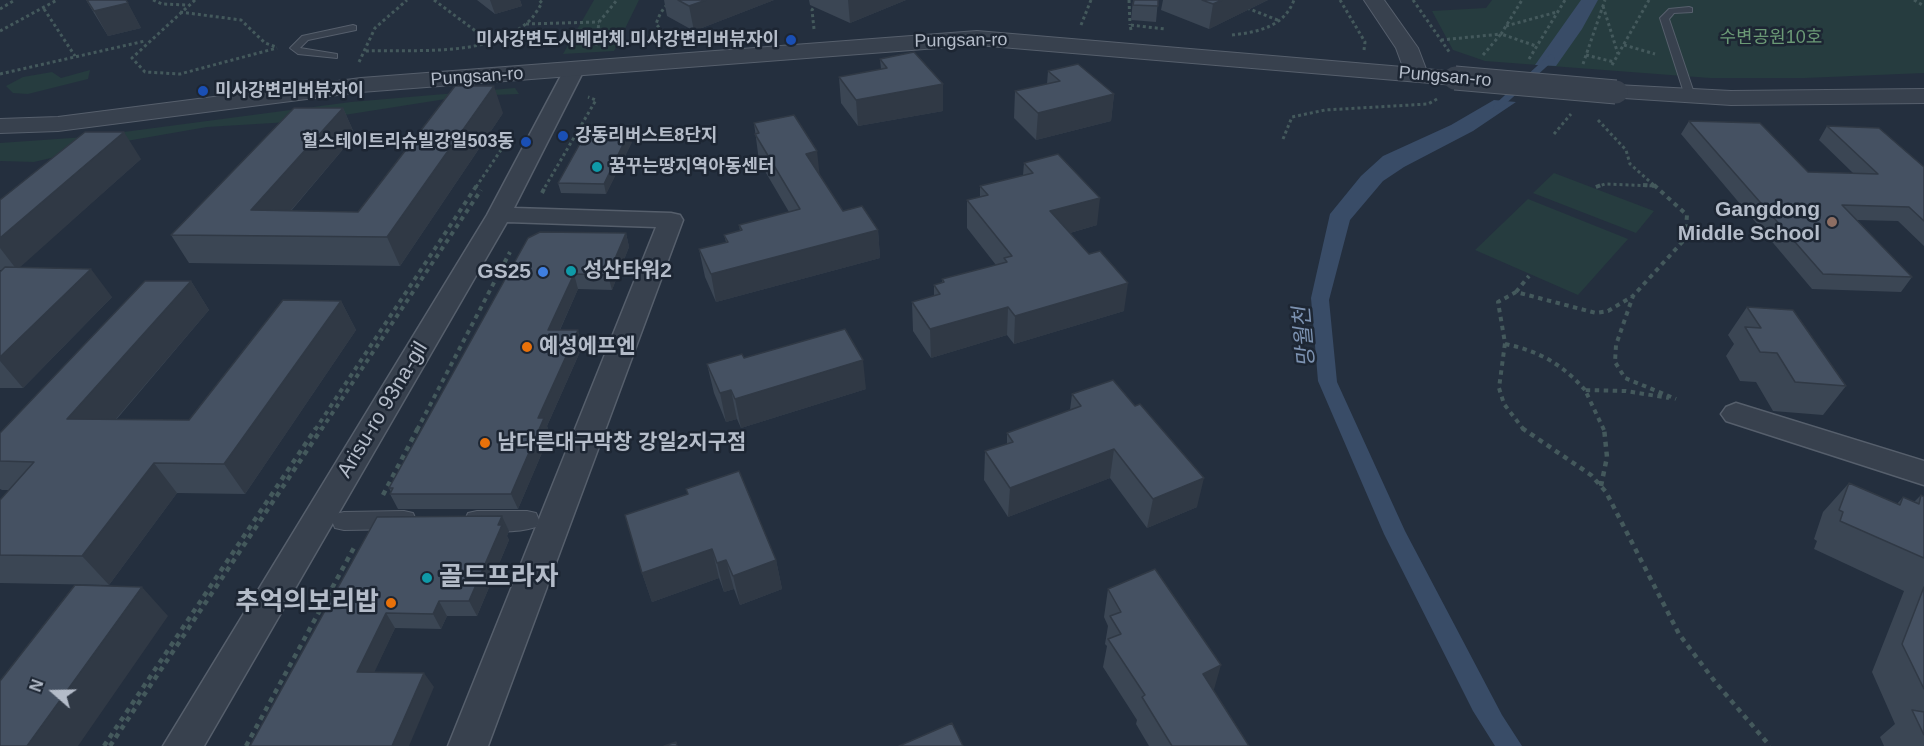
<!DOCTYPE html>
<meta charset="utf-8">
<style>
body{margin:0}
#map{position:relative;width:1924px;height:746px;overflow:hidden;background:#242f3e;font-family:Arial,sans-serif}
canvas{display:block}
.north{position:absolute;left:24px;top:662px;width:60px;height:60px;-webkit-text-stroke:4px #1d2633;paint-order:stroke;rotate:290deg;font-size:16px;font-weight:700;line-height:24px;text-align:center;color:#b4bcc9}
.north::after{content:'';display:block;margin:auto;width:21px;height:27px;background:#b4bcc9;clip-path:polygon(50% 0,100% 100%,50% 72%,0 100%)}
</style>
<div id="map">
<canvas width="1924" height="746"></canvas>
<div class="north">N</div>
</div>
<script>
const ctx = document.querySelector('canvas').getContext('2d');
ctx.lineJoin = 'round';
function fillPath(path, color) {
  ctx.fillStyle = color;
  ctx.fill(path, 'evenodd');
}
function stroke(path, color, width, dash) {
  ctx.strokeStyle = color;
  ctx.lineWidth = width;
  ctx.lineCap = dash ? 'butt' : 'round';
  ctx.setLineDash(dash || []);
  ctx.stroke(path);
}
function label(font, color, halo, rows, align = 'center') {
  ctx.font = font + ' Arial,"Noto Sans KR",sans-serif';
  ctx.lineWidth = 5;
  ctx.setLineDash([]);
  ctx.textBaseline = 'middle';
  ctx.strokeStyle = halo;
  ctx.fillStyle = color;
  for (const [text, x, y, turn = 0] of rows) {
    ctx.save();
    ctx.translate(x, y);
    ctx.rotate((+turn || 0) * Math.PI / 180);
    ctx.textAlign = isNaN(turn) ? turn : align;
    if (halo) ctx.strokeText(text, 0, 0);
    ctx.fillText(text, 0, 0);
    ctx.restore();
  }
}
fillPath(new Path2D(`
 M594,0h45l-25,51 -51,3z
 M1492,0h432v73l-119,5h-95l-225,-17 -32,-11 -21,-39 54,-3z
 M90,70l-2,9 -60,15 -15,-1 -7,-7 17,-9 29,-5 9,6z
 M515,88l4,6 -54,2 -159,25 -99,6 -92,16 -81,19 -34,-1v-18l86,-6 265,-35z
 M1554,173l100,38 -18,22 -103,-40z
 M1528,199l100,40 -50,56 -103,-45z`), '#263c3f');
fillPath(new Path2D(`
 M1581,0h17l-16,29 -26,37 -21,-1z
 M1494,100l22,2 -43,29 -69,36 -21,14 -33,39 -21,80 8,82 68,149 97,184 20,31h-27l-22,-35 -89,-177 -66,-153 -7,-83 19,-84 31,-38 22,-20 68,-31z`), '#394c67');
stroke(new Path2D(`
 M1497,107l54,-49`), '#394c67', 7);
const service = new Path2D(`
 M1689,7l3,1v4l-18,1 -5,6 26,77 -5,3 -5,-3 -25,-78 9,-9z
 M353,25l3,1v4l-48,10 -8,8 37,6v4l-39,-4 -8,-6 12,-12z`);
const pedestrian = new Path2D(`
 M404,511l9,2 3,7 -3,7 -9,2 -60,1 -9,-2 -3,-7 3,-7 9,-2z
 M477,511h50l9,2 3,7 -3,7c-19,6 -49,6 -68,0l-3,-7 3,-7z`);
const minor = new Path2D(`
 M574,64l7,2 3,4 -70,138 157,5 9,2 3,5 -195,526h-40l208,-519 -149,-5 -303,524h-41l324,-531 77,-145 3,-4z
 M1736,403l188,58v24l-198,-64 -5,-7 5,-7z`);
const tertiary = new Path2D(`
 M1364,0h20l34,48 8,21 37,4 4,5 -4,5 -8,2 -478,-40 -616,47 -303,39 -58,2v-14l58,-2 303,-39 616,-47 426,36 -7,-19z
 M1616,85l115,6 193,-2v14l-193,2 -123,-8 -4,-5 4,-5z`);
stroke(service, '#565f6c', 2);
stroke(pedestrian, '#565f6c', 2);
stroke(minor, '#565f6c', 3);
stroke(tertiary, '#565f6c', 2);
stroke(new Path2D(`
 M153,0l9,4 25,1
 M195,0l-63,58 13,14 35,2 97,-26
 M434,0l55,41
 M1129,0l1,25
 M1340,0l25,42 -1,8
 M1413,0l37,53
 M1914,0l10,6
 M1603,6l15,48
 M1247,8l33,13
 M0,9l15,-9
 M44,9l31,47
 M180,12l61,8 24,23 11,4
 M526,24l73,-2
 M1081,25l10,-25
 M1506,26l51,-14
 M814,29l-2,-19 7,-10
 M1131,30l-1,-5 35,4
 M0,31l57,-31
 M663,32l-7,-8c4,-11 8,-19 19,-24
 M1232,35c26,-3 52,-8 62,-35
 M1441,40l60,-6 21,-34
 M1624,45l31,9
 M596,46l3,-24 18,-22
 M366,51c50,-2 121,7 162,-29 6,-5 10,-13 14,-19l-3,-3
 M1483,55l18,-21 35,12
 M1586,55l28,7
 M1529,59l36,-59
 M359,62l16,-34 32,-28
 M1583,64l22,-64
 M1612,65l37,-65
 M0,74l145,-33
 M1598,120l28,30 4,14 26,23
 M1554,134l17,-20
 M1283,139l9,-22 33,-7 103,-6 9,-5
 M476,187l29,-43
 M545,187l51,-87 -8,-3
 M1596,187l9,-3 51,2`), '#44595c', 3, [3, 3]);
stroke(new Path2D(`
 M1643,185l13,1
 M1654,185l33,30 -2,24 -52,57 -17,49 -1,17 10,16 51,21
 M1596,187l5,-2
 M542,193l4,-8
 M1516,292l13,-16
 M1505,344c34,7 57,20 80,46
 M315,430l162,-245
 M321,430l160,-240
 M417,430l93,-178
 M1524,430l-20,-26 -5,-16 6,-45 -7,-41 18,-10 80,21 12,-2 25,-15
 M1604,430l-19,-40 41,1 43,7`), '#44595c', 4, [4.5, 4.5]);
stroke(new Path2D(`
 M1522,428l69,47 15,17 73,142 37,49 54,63
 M1601,486l6,-29 -3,-29
 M383,495l35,-67
 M104,746l212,-318
 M110,746l212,-318
 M246,746l110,-202`), '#44595c', 4.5, [5, 5]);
fillPath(service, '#38414e');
fillPath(pedestrian, '#38414e');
fillPath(minor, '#38414e');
fillPath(tertiary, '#38414e');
const tertiaryBridge = new Path2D(`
 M1455,78l161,14`);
stroke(tertiaryBridge, '#565f6c', 25, []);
stroke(tertiaryBridge, '#38414e', 23);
fillPath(new Path2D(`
 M86,0h40l15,28 -33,8z
 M477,0h43l2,6 -27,8z
 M664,0h110l-80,31 -27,-15z
 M809,0h97l-56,23 -40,-18z
 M1133,0h25l-2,22 -25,-2z
 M1163,0h105l-59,29 -48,-19z
 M880,59l63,25v27l-85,15 -17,-23 -2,-26 42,-8z
 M1048,71l66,23 -3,27 -75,19 -22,-22 1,-27 32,-7z
 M343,108l12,27 -64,76 67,1 145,-99 -103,153 -211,-3 -18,-28z
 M1689,121l119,51 45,1 -34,-33 8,-14 97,41v79l-26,-25 -41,-1 55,57 -11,15 -89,-3 -131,-155z
 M754,123l65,51 24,37 35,19 2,28 -164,44 -11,-25 -6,-28 27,-7 -2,-7 16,-4 -1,-6 50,-13 -30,-51z
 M632,142l-26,52 -45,-1 -3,-10z
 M141,159l-122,108 93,30 -89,91h-23v-116l2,-2h-2v-70z
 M1024,163l73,62 -27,8 54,78 -110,33 -7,-9 -76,23 -18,-27 -1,-29 22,-6v-11l8,-2v-4l54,-14 -29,-37v-28l13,-3v-11l43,-11z
 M626,233l3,14 -17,43 -34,-1 -18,41 23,15 -36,81 3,8 -32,75h-120l-8,-15 1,-2 -2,-4 139,-250z
 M191,281l18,29 -93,110h73l152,-119 15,29 -111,164 -68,-1 -68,92 -109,-2v-83l9,-10h-7l-2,-1v-56z
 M1747,307l99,79 -23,29 -50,-4 -17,-29 -16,-1 -14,-25 8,-12 -6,-9z
 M744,358l122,31 -125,39 -4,-9 -11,3 -12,-29 -7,-29z
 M1072,394l125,113 -50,21 -37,-50 -102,39 -24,-37 1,-29 22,-7v-11l63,-23z
 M1849,483l48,21 6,-7 11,5 7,-7 3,2v249h-40l-4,-9 15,-13 -23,-52 32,-81 -90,-42 3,-8 -3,-2 9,-27z
 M686,489l90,71 6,29 -42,16 -6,-16 -10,3 -5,-14 -67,24 -10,-29 46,-79z
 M502,516l7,15 -2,5 2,4 -32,76h-30l-6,13 -46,-1 -21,44 60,15 -184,59 127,-229z
 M1108,589l105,102 36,55h-100l-13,-22 1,-4 -34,-53 4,-21 -2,-2 3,-18 -4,-9z`), '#3b4654');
fillPath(new Path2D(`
 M490,0h30l2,6 -27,8z
 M706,0h68l-80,31 -5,-25z
 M848,0h58l-56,23z
 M1222,0h46l-59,29 4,-25z
 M128,3l13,25 -33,8 -14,-25z
 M943,84v27l-85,15 -2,-26z
 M494,86l9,27 -103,153 -13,-29z
 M1114,94l-3,27 -75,19 2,-27z
 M343,108l12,27 -86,101 -18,-26z
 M124,132l17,27 -124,111 -17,-22v-10z
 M629,132l3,10 -26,52 -2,-10z
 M817,151l3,27 -14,-24z
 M1100,198l-3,27 -48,14 1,-28z
 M878,230l2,28 -164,44 -5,-28z
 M626,233l3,14 -17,43 -4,-15z
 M91,269l21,28 -89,91 -23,-27v-4z
 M574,274l4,15 -25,56 -5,-15z
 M191,281l18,29 -118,138 -24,-29z
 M1128,283l-4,28 -110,33 1,-28z
 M341,301l15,29 -111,164 -21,-30z
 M1008,307l-1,28 -76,23 -1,-29z
 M578,330l5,15 -36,81 3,8 -32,75 -7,-15 27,-76z
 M863,360l3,29 -125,39 -6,-29z
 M731,390l6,29 -11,3 -6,-29z
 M1114,449l-4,29 -102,39 2,-29z
 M154,463l23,30 -68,92 -27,-29z
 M1204,478l-7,29 -50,21 6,-29z
 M502,516l7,15 -2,5 2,4 -32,76 -8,-15z
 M712,549l7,29 -67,24 -10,-29z
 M726,560l8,29 -10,3 -7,-29z
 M776,560l6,29 -42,16 -7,-29z
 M142,587l26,29 -90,130h-51z
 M439,601l8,15 -6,13 -8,-15z
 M386,613l9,15 -27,58 -11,-14z
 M1221,665l-8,28 -10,-19z
 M424,673l10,14 -25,59h-17z`), '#303945');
const building = new Path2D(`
 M87,0h39l2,3 -34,8z
 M678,0h28l-17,6z
 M1134,0h24v6l-25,-1z
 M1202,0h20l-9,4z
 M914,52l29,32 -87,16 -17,-23 48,-9 -7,-9z
 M1078,64l36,30 -76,19 -23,-22 45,-10 -12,-10z
 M455,86h39l-107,151 -216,-2 123,-127h49l-92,102 107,2z
 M794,115l23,36 -11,3 37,57 19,-5 16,24 -167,44 -12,-25 29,-7 -4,-7 18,-5 -3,-5 61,-16 -45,-75 4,-1 -5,-10z
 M1689,121l71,2 48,49 70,2 -51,-48 52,2 45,39v54l-15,-14 -67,-2 70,72 -89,-3z
 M587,131l42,1 -25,52 -46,-1z
 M85,132h39l-124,106v-38z
 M1058,154l42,44 -50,13 39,43 11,-3 28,32 -113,33 -7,-9 -78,22 -18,-27 28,-8 -6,-9 10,-3 -2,-3 65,-17 -3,-4 8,-2 -45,-56 21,-5 -8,-9 53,-13 -9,-10z
 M540,232l86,1 -18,42 -34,-1 -26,56h30l-40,88h6l-33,76h-121l3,-6h-4l139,-250z
 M5,267l86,2 -91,88v-85z
 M145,281h46l-124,138 122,1 94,-120 58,1 -117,163 -70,-1 -72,93 -82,-1v-55l34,-38 -34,-1v-28z
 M1747,307l46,3 53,76 -51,-4 -18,-29 -17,-1 -15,-25 16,1z
 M845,329l18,31 -128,39 -4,-9 -11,3 -13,-29 35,-10 2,4z
 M1113,380l22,26 5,-2 64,74 -51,21 -39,-50 -104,39 -25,-37 28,-9 -6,-9 74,-27 -9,-12z
 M739,471l37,89 -43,16 -7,-16 -9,3 -5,-14 -70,24 -17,-58 63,-21 -2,-5z
 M1849,483l51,22 3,-8 16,7 2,-9 3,2v61l-84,-37 3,-9 -4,-2z
 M502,516l-4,9h4l-33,76h-30l-6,13 -47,-1 -29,59 67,1 -32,73h-142l127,-229z
 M1155,569l66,96 -18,9 46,72h-77l-30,-49 3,-2 -37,-56 13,-5 -11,-18 11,-4 -13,-23z
 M75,585l67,2 -115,159h-27v-65z
 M1924,587v102l-22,-45z
 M1912,710l12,2v23z
 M952,723l11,23h-64z
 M676,742l1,4h-13z`);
fillPath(building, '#455162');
stroke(building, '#303945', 1.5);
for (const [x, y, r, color] of [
 [791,40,6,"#1a4fb4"],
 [203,91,6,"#1a4fb4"],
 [563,136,6,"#1a4fb4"],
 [526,142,6,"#1a4fb4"],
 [597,167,6,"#0f9aa8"],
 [1832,222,6,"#8d6e63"],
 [571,271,6,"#0f9aa8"],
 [543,272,6,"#3f7fe0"],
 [527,347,6,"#e8710a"],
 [485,443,6,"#e8710a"],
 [427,578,6,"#0f9aa8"],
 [391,603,6,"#e8710a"]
]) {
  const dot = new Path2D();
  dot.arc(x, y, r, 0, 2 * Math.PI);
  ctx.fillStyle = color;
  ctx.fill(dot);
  stroke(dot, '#1d2633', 2);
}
label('18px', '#6b9a76', '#1d2633', [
 ["수변공원10호",1771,38]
]);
label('bold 18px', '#b4bcc9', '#1d2633', [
 ["미사강변도시베라체.미사강변리버뷰자이",779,40,"right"],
 ["미사강변리버뷰자이",215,91],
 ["강동리버스트8단지",575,136],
 ["힐스테이트리슈빌강일503동",514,142,"right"],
 ["꿈꾸는땅지역아동센터",609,167]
], 'left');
label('18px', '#b4bcc9', '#1d2633', [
 ["Pungsan-ro",961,41,-1],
 ["Pungsan-ro",477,77,-4],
 ["Pungsan-ro",1445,77,5]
]);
label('bold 21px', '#b4bcc9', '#1d2633', [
 ["Gangdong",1820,210,"right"],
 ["Middle School",1820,234,"right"],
 ["성산타워2",583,271],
 ["GS25",531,272,"right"],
 ["예성에프엔",539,347],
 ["남다른대구막창 강일2지구점",497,443]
], 'left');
label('21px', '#b4bcc9', '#1d2633', [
 ["Arisu-ro 93na-gil",383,410,-59]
]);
label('italic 22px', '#7c92b1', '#1d2633', [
 ["망월천",1305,337,-95]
]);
label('bold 26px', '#b4bcc9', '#1d2633', [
 ["골드프라자",439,578],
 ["추억의보리밥",379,603,"right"]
], 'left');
</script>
